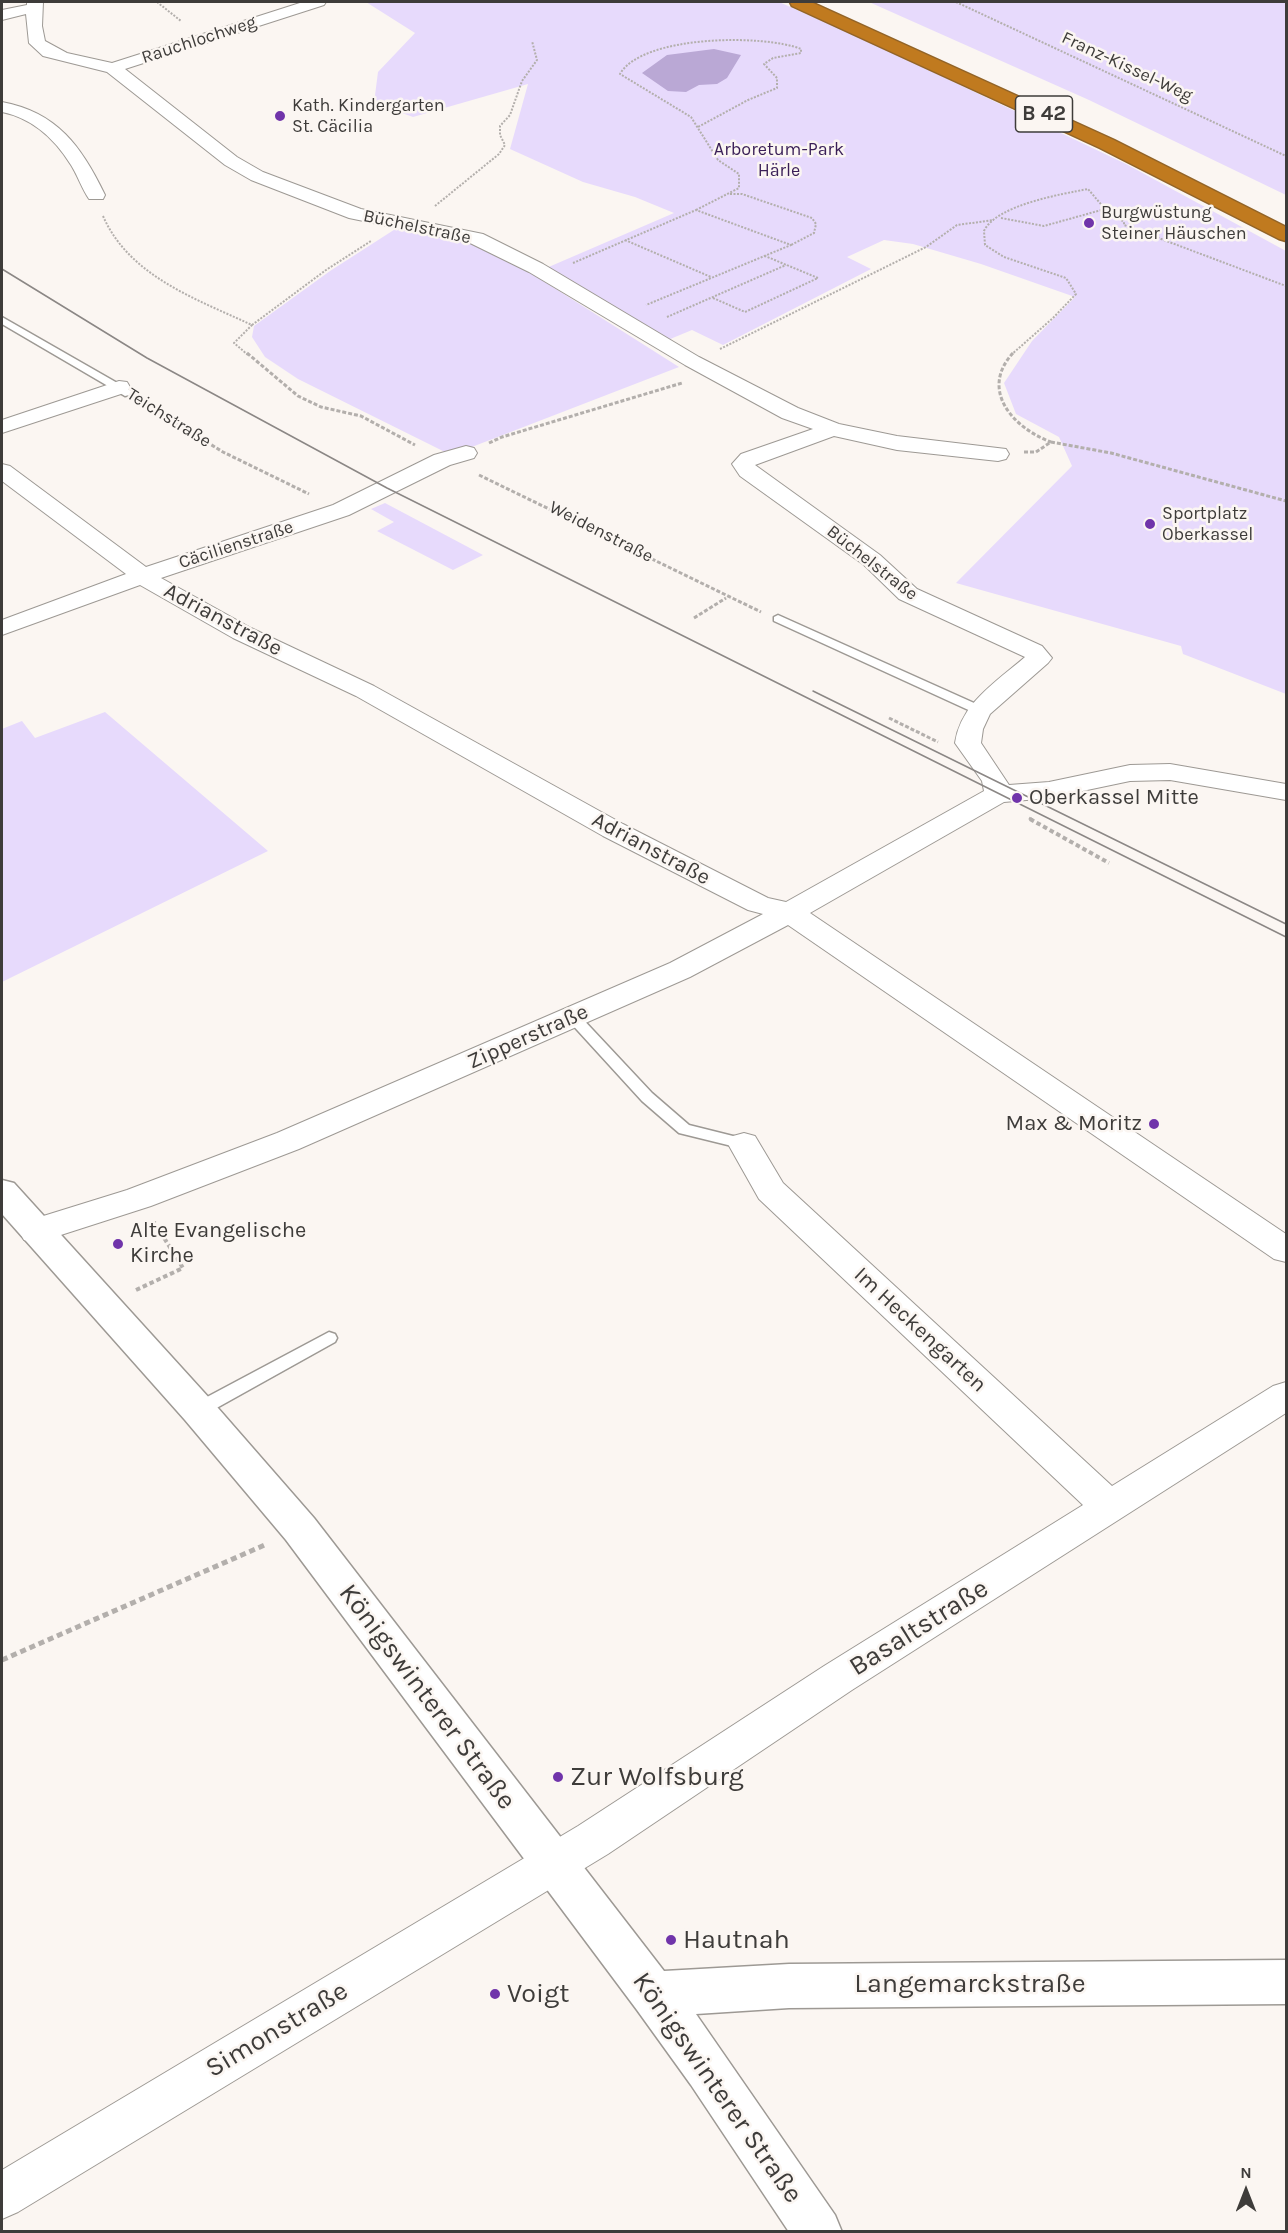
<!DOCTYPE html>
<meta charset="utf-8">
<style>
body{margin:0}
#map{position:relative;width:1288px;height:2233px;overflow:hidden;background:#fbf6f2;font-family:Karla,sans-serif}
canvas{display:block}
.frame{position:absolute;inset:0;border:3px solid #3e3c3a;pointer-events:none}
.north{position:absolute;left:1216px;top:2161px;width:60px;height:60px;-webkit-text-stroke:4px #fbf6f2;paint-order:stroke;rotate:0deg;font-size:16px;font-weight:700;line-height:24px;text-align:center;color:#3e3c3a}
.north::after{content:'';display:block;margin:auto;width:21px;height:27px;background:#3e3c3a;clip-path:polygon(50% 0,100% 100%,50% 72%,0 100%)}
</style>
<div id="map">
<canvas width="1288" height="2233"></canvas>
<div class="frame"></div>
<div class="north">N</div>
</div>
<script>
const ctx = document.querySelector('canvas').getContext('2d');
ctx.lineJoin = 'round';
function fillPath(path, color) {
  ctx.fillStyle = color;
  ctx.fill(path, 'evenodd');
}
function stroke(path, color, width, dash) {
  ctx.strokeStyle = color;
  ctx.lineWidth = width;
  ctx.lineCap = dash ? 'butt' : 'round';
  ctx.setLineDash(dash || []);
  ctx.stroke(path);
}
function label(font, color, halo, rows, align = 'center') {
  ctx.font = font + ' Karla,sans-serif';
  ctx.lineWidth = 5;
  ctx.setLineDash([]);
  ctx.textBaseline = 'middle';
  ctx.strokeStyle = halo;
  ctx.fillStyle = color;
  for (const [text, x, y, turn = 0] of rows) {
    ctx.save();
    ctx.translate(x, y);
    ctx.rotate((+turn || 0) * Math.PI / 180);
    ctx.textAlign = isNaN(turn) ? turn : align;
    if (halo) ctx.strokeText(text, 0, 0);
    ctx.fillText(text, 0, 0);
    ctx.restore();
  }
}
fillPath(new Path2D(`
 M366,2h413l93,41 254,121 160,87v443l-103,-40 -2,-8 -225,-63 116,-117 -13,-29 -43,-23 -12,-31 28,-42 43,-44 -94,-33 -68,-20 -29,-4 -37,17 24,12 -148,76 -31,-15 -29,12 -119,-73 130,-56 -39,-16 -52,-15 -73,-33 18,-65 -115,33 -39,-14 4,-31 37,-39z
 M869,2h417v193l-197,-95z
 M400,226l76,16 53,30 150,95 -215,83 -17,3 -149,-74 -33,-22 -13,-20 2,-11 76,-55z
 M385,503l98,52 -30,15 -76,-39 17,-9 -23,-13z
 M105,712l163,139 -266,131v-253l20,-8 13,17z`), '#e7dafc');
fillPath(new Path2D(`
 M714,49l27,6 -14,23 -10,6 -18,1 -13,7 -18,-1 -26,-18 25,-18z`), '#baa8d5');
const lane = new Path2D(`
 M2,317l131,75 1,2 -9,2 -123,-72z
 M778,615l205,92 2,3 -2,3h-8l-201,-92v-4z
 M573,1012l5,2 74,79 37,32 60,15 3,4 -3,4 -5,1 -65,-16 -37,-32 -74,-81 -2,-3z
 M329,1332l6,2 2,4 -2,4 -131,73 -6,2 -6,-2 -2,-5 2,-5z`);
const street = new Path2D(`
 M27,2h16l-1,24 3,15 22,12 45,10 191,-61h23l-2,3 -199,64 112,88 26,15 98,37 122,25 60,30 156,93 99,51 41,16 58,12 109,13 3,5 -3,5 -8,2 -101,-11 -63,-14 -79,29 125,90 37,34 125,57 10,12 -4,5 -58,51 -7,15 -2,14 28,42 40,-3 81,-17 40,-1 116,20v16l-116,-20 -40,1 -81,17 -45,4 -194,111 476,321v28l-12,-3 -486,-334 -98,52 -391,172 -148,57 -115,37 -12,-3 -5,-9 5,-9 103,-32 150,-57 393,-170 93,-49 -15,-4 -145,-74 -247,-140 -123,-58 -93,-53 -138,50v-15l124,-46 -124,-93v-17l8,2 136,101 187,-62 101,-50 32,-9 8,2 3,5 -3,5 -24,7 -101,50 -188,63 90,50 123,58 249,138 145,74 18,4 198,-111 -2,-10 -27,-38c6,-40 41,-61 70,-86l-126,-58 -35,-34 -124,-89 -8,-12 9,-10 72,-25 -31,-11 -97,-53 -156,-93 -59,-29 -121,-25 -98,-38 -26,-15 -118,-93 -64,-16 -14,-13 -3,-29 -24,6v-10l25,-5z
 M2,102c55,10 80,45 103,93l-2,4h-14c-7,-10 -11,-23 -18,-34 -16,-26 -39,-47 -69,-53z
 M119,381l8,1 3,5 -3,5 -125,41v-13z
 M744,1133l11,3 28,47 329,303 161,-100 13,-4v31l-434,277 -244,164 -590,358 -16,7v-49l576,-344 246,-160 259,-161 -324,-306 -31,-55 5,-8z`);
const secondary = new Path2D(`
 M2,1180l12,3 197,217 103,118 350,453 125,-7 497,-4v44l-497,4 -93,6 139,201 7,17h-53l-98,-147 -54,-75 -351,-470 -101,-120 -183,-206z`);
const highway = new Path2D(`
 M790,2h21l303,138 172,87v14l-7,-2 -179,-91 -308,-142z`);
stroke(lane, '#9d9994', 3);
stroke(street, '#9d9994', 2);
stroke(secondary, '#9d9994', 3);
stroke(highway, '#926428', 3);
stroke(new Path2D(`
 M157,2l24,19
 M956,2l330,154
 M730,194h12l70,24 4,6 -2,9 -23,12
 M435,206l64,-52 6,-9 -5,-10v-9l10,-11 12,-34 15,-21 -5,-19
 M696,210l43,-22v-14l-21,-14 -27,-43 -71,-43c22,-39 144,-40 181,-25v4l-28,5 -9,6 13,14v10l-29,12 -50,27
 M103,216c26,60 93,83 149,109l-18,18 14,12
 M1001,218l43,8 61,-17
 M625,240l86,37
 M573,263l123,-53 95,35 -145,60
 M713,298l32,14 73,-34 -53,-22
 M667,317l119,-52
 M252,325l74,-55 45,-29
 M720,349l206,-102 31,-22 37,-5
 M1011,355l42,-37 23,-24 -10,-16 -62,-21 -19,-12 -1,-14c12,-26 78,-37 104,-42l17,20 19,13v3l162,61`), '#b3afac', 2, [2, 1.5]);
stroke(new Path2D(`
 M247,353l51,43 23,11 40,9 54,29
 M1013,353c-34,37 0,75 38,89
 M145,404l78,48 86,42
 M489,443l13,-6 180,-54
 M1024,452h12l15,-10 60,11 175,48
 M479,475l282,137
 M694,618l32,-20
 M889,718l49,24
 M1029,818l4,2`), '#b3afac', 3, [4, 2]);
stroke(new Path2D(`
 M1030,819l79,44
 M136,1290l47,-22 -29,-46`), '#b3afac', 4, [4.5, 3]);
stroke(new Path2D(`
 M2,1660l265,-116`), '#b3afac', 5, [6, 4]);
fillPath(lane, '#fff');
fillPath(street, '#fff');
fillPath(secondary, '#fff');
fillPath(highway, '#c07a1f');
stroke(new Path2D(`
 M2,269l145,89 240,130 899,449
 M813,691l473,233`), '#8b8785', 1.5);
for (const [x, y, r, color] of [
 [280,116,6,"#7034aa"],
 [1089,223,6,"#7034aa"],
 [1150,524,6,"#7034aa"],
 [1017,798,6,"#7034aa"],
 [1154,1124,6,"#7034aa"],
 [118,1244,6,"#7034aa"],
 [558,1777,6,"#7034aa"],
 [671,1940,6,"#7034aa"],
 [495,1994,6,"#7034aa"]
]) {
  const dot = new Path2D();
  dot.arc(x, y, r, 0, 2 * Math.PI);
  ctx.fillStyle = color;
  ctx.fill(dot);
  stroke(dot, '#fbf6f2', 2);
}
label('18px', '#3e3c3a', '#fbf6f2', [
 ["Rauchlochweg",199,40,-18],
 ["Franz-Kissel-Weg",1127,67,25],
 ["Büchelstraße",417,227,12],
 ["Teichstraße",169,418,32],
 ["Weidenstraße",601,532,27],
 ["Cäcilienstraße",236,545,-18],
 ["Büchelstraße",872,563,38]
]);
label('18px', '#3e3c3a', '#fbf6f2', [
 ["Kath. Kindergarten",292,106],
 ["St. Cäcilia",292,127],
 ["Burgwüstung",1101,213],
 ["Steiner Häuschen",1101,234],
 ["Sportplatz",1162,514],
 ["Oberkassel",1162,535]
], 'left');
label('18px', '#3a1f57', '#fbf6f2', [
 ["Arboretum-Park",779,150],
 ["Härle",779,171]
]);
for (const [x, y, w] of [
 [1044,114,57]
]) {
  const box = new Path2D();
  box.roundRect(x - w / 2, y - 18, w, 36, 4.5);
  ctx.fillStyle = '#fbf6f2';
  ctx.fill(box);
  stroke(box, '#3e3c3a', 1.5);
}
label('bold 21px', '#3e3c3a', null, [
 ["B 42",1044,114]
]);
label('22px', '#3e3c3a', '#fbf6f2', [
 ["Adrianstraße",223,620,28],
 ["Adrianstraße",651,849,28],
 ["Zipperstraße",528,1037,-24],
 ["Im Heckengarten",920,1330,43]
]);
label('22px', '#3e3c3a', '#fbf6f2', [
 ["Oberkassel Mitte",1029,798],
 ["Max & Moritz",1142,1124,"right"],
 ["Alte Evangelische",130,1231],
 ["Kirche",130,1256]
], 'left');
label('27px', '#3e3c3a', '#fbf6f2', [
 ["Basaltstraße",919,1628,-32],
 ["Königswinterer Straße",427,1697,53],
 ["Langemarckstraße",970,1984],
 ["Simonstraße",277,2030,-31],
 ["Königswinterer Straße",717,2088,55]
]);
label('27px', '#3e3c3a', '#fbf6f2', [
 ["Zur Wolfsburg",570,1777],
 ["Hautnah",683,1940],
 ["Voigt",507,1994]
], 'left');
</script>
